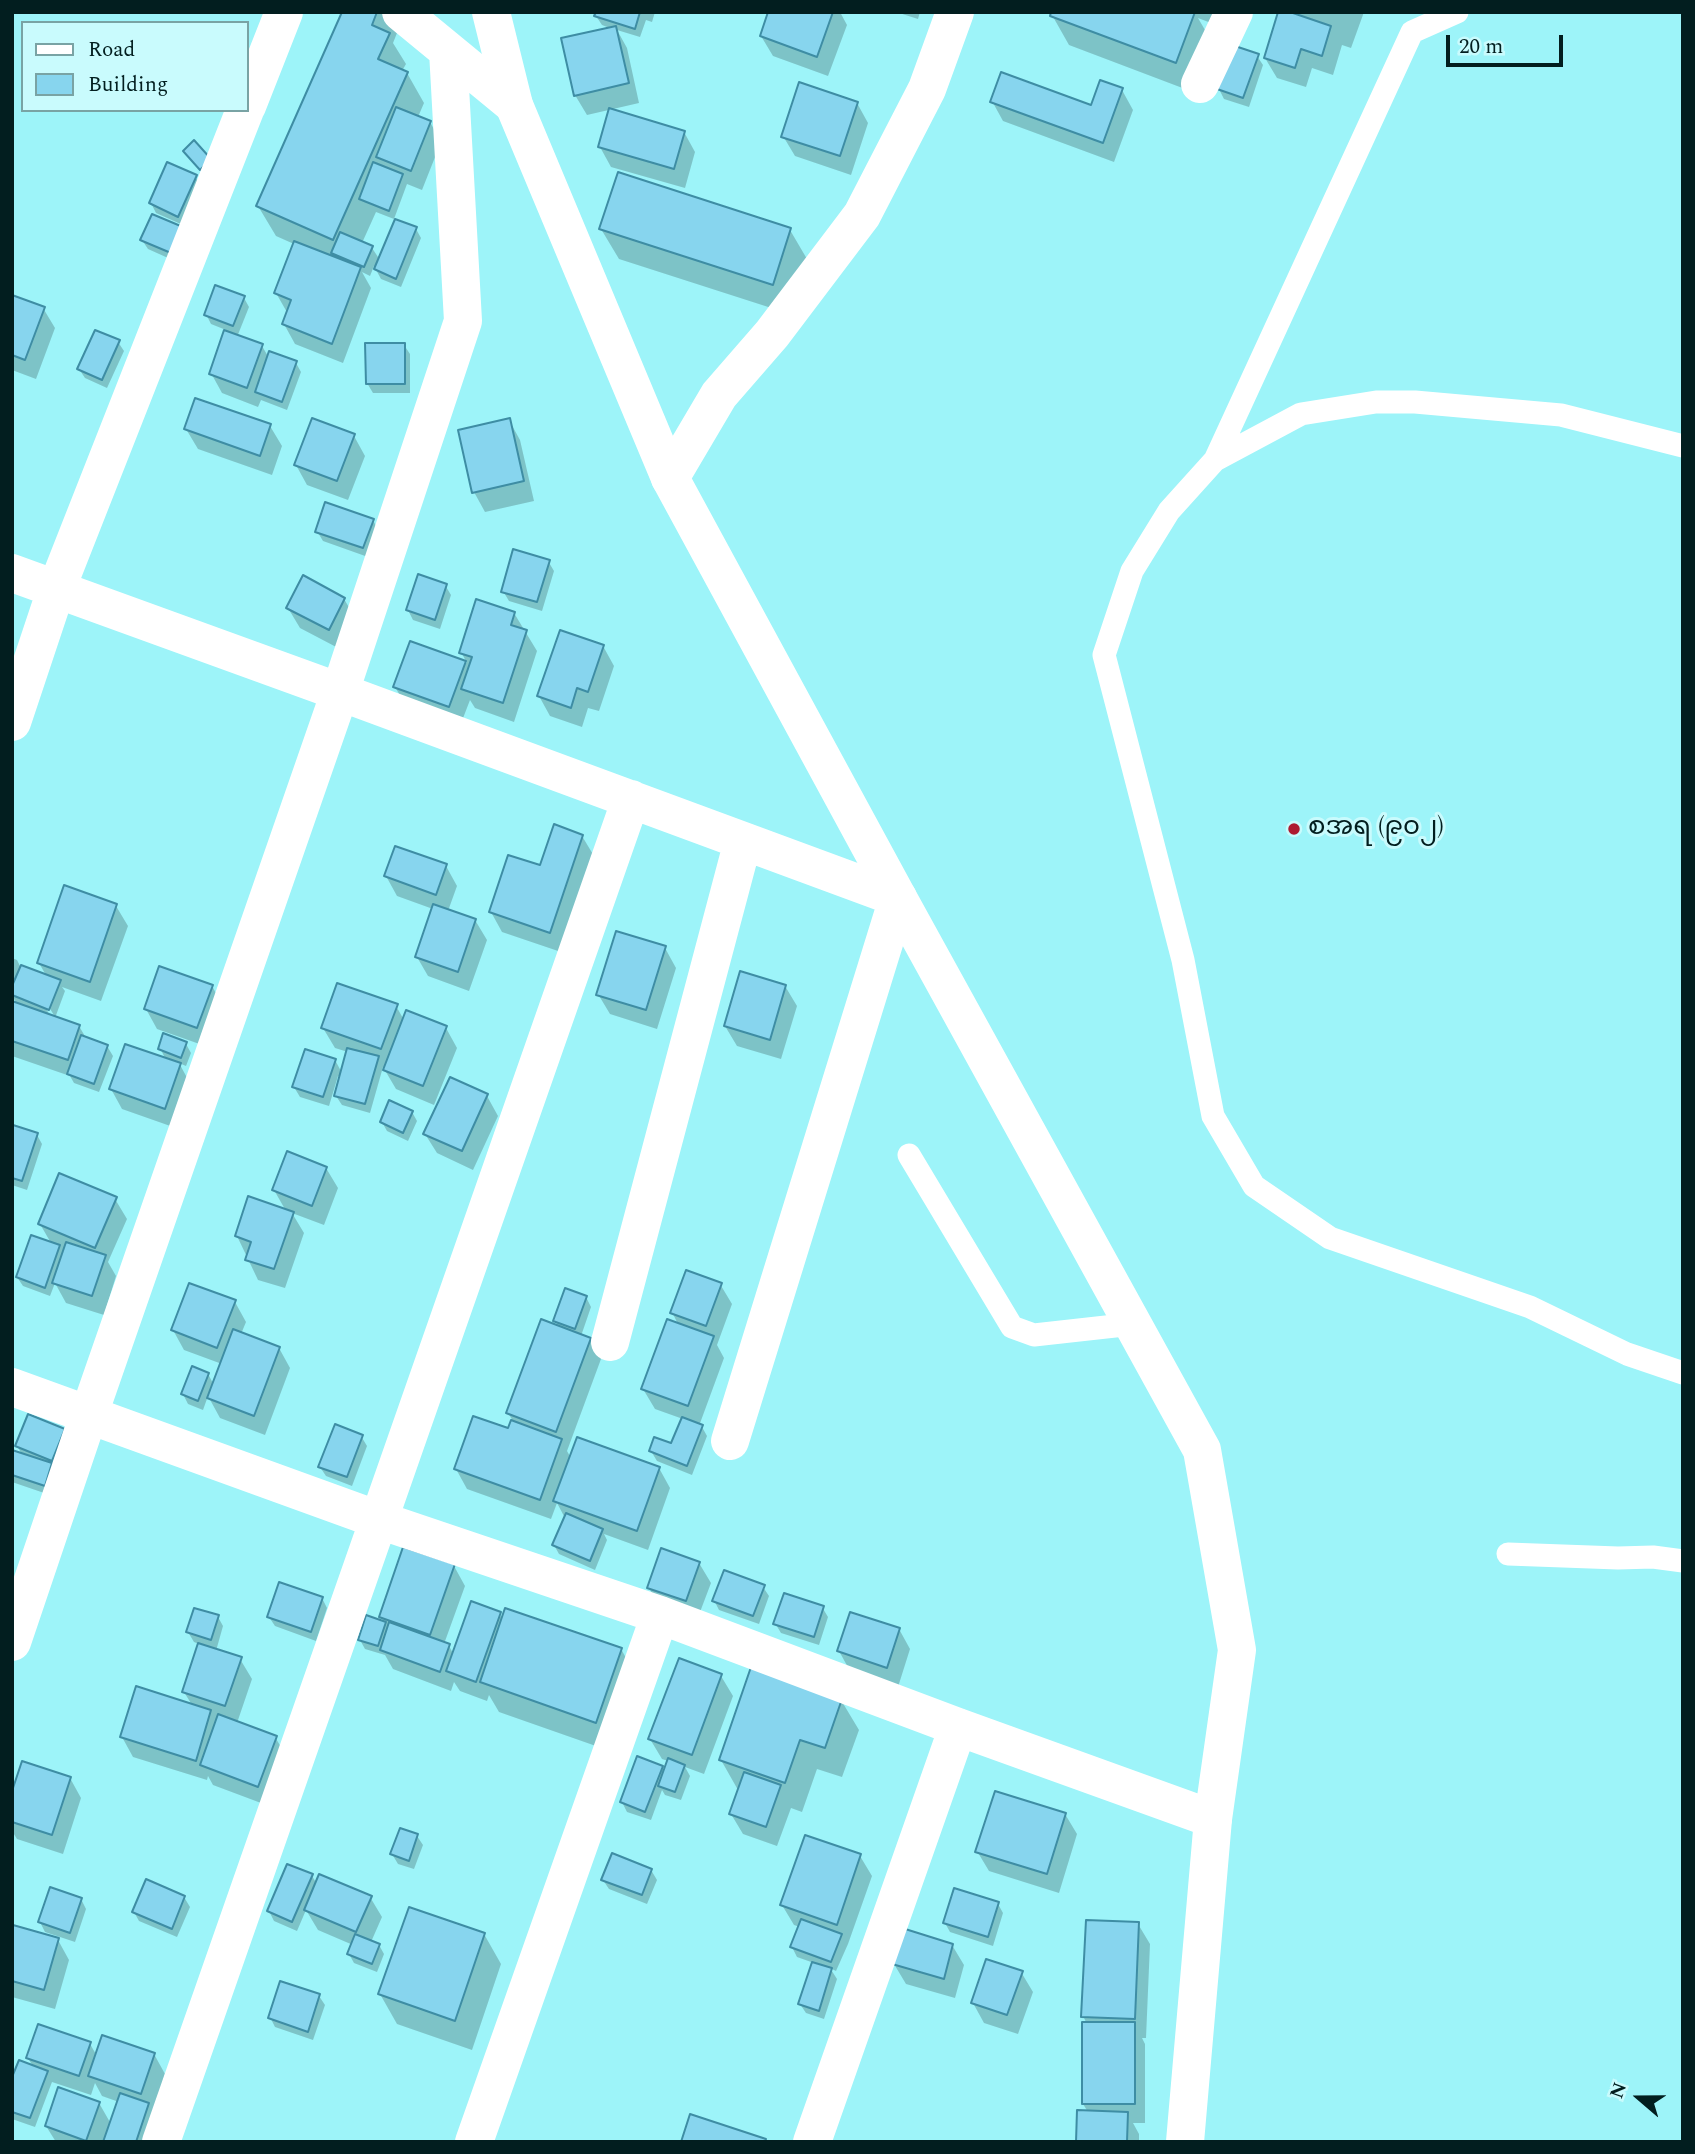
<!DOCTYPE html>
<meta charset="utf-8">
<style>
body{margin:0}
#map{position:relative;width:1695px;height:2154px;overflow:hidden;background:#9df4f9;font-family:Spectral,serif}
canvas{display:block}
.frame{position:absolute;inset:0;border:14px solid #021e1f;pointer-events:none}
.legend{position:absolute;left:21px;top:21px;width:228px;height:91px;box-sizing:border-box;background:#c9fbfd;border:2px solid #79a3a4;margin:0;padding:9px 12px;list-style:none;font-size:21px;color:#021e1f}
.legend li{display:flex;align-items:center;gap:14px;height:35px}
.legend b{width:35px;border:2px solid #79a3a4}
.north{position:absolute;left:1604px;top:2063px;width:70px;height:70px;-webkit-text-stroke:5px #c9fbfd;paint-order:stroke;rotate:290deg;font-size:19px;font-weight:700;line-height:28px;text-align:center;color:#021e1f}
.north::after{content:'';display:block;margin:auto;width:24px;height:32px;background:#021e1f;clip-path:polygon(50% 0,100% 100%,50% 72%,0 100%)}
.scale{position:absolute;left:1446px;top:35px;width:117px;height:32px;box-sizing:border-box;border:4px solid #021e1f;border-top:0;padding-left:9px;font-size:21px;line-height:24px;white-space:nowrap;color:#021e1f;-webkit-text-stroke:5px #c9fbfd;paint-order:stroke}
</style>
<div id="map">
<canvas width="1695" height="2154"></canvas>
<div class="frame"></div>
<ul class="legend">
<li><b style="height:9px;background:#fff"></b>Road</li>
<li><b style="height:19px;background:#87d5ee"></b>Building</li>
</ul>
<div class="north">N</div>
<div class="scale">20 m</div>
</div>
<script>
const ctx = document.querySelector('canvas').getContext('2d');
ctx.lineJoin = 'round';
function fillPath(path, color) {
  ctx.fillStyle = color;
  ctx.fill(path, 'evenodd');
}
function stroke(path, color, width, dash) {
  ctx.strokeStyle = color;
  ctx.lineWidth = width;
  ctx.lineCap = dash ? 'butt' : 'round';
  ctx.setLineDash(dash || []);
  ctx.stroke(path);
}
function label(font, color, halo, rows, align = 'center') {
  ctx.font = font + ' Spectral,"Noto Sans Myanmar",serif';
  ctx.lineWidth = 6;
  ctx.setLineDash([]);
  ctx.textBaseline = 'middle';
  ctx.strokeStyle = halo;
  ctx.fillStyle = color;
  for (const [text, x, y, turn = 0] of rows) {
    ctx.save();
    ctx.translate(x, y);
    ctx.rotate((+turn || 0) * Math.PI / 180);
    ctx.textAlign = isNaN(turn) ? turn : align;
    if (halo) ctx.strokeText(text, 0, 0);
    ctx.fillText(text, 0, 0);
    ctx.restore();
  }
}
fillPath(new Path2D(`
 M344,12h41l12,21 -4,10 13,21 -4,7 5,2 17,30 -6,14 12,5 11,20 -19,48 -15,-6 -13,35 -18,-7 -14,31 10,5 8,12 36,-31 5,9 -20,49 -20,-8 -7,-13 -4,10 -8,-4 9,16 -28,75 -48,-19 -11,-20 4,-10 -12,-21 18,-49 -18,-8 -18,-30z
 M597,12h58l-3,10 -6,-2 -6,17 -23,-7 10,18 12,55 -52,12 -12,-20 37,-66 -10,-4 -6,-9z
 M770,12h70l7,13 -19,51 -55,-20 -12,-20z
 M896,12h24l-2,7z
 M1053,12h177l-6,16 -26,-10 14,24 -19,50 -124,-47 -17,-30z
 M1292,12h72l-13,36 -9,-3 -9,30 -21,-7 -6,19 -29,-9 -12,-20 29,-43z
 M1257,56l6,9 -14,42 -25,-8 -5,-10z
 M1122,90l11,20 -19,52 -111,-41 -11,-20 100,6z
 M857,103l11,20 -17,52 -56,-19 -12,-20z
 M684,132l11,20 -10,36 -74,-21 -11,-20z
 M195,176l6,10 -18,39 -27,-12 -5,-10z
 M153,216l24,46 -29,-13 -6,-9z
 M601,229l189,1 17,29 -17,55 -171,-55z
 M13,297l30,11 12,20 -19,51 -24,-9z
 M244,298l5,9 -12,30 25,9 7,12 27,5 5,9 -14,38 -26,-10 -3,7 -36,-14 -11,-20 15,-43 -15,-6 -5,-10z
 M118,342l6,9 -17,37 -22,-10 -6,-9z
 M404,345l6,9v39h-37l-6,-10z
 M509,420l11,20 14,61 -49,11 -11,-20z
 M270,426l12,20 -10,29 -74,-26 -12,-20z
 M354,436l11,20 -17,44 -41,-15 -11,-20z
 M373,520l5,10 -10,27 -45,-16 -6,-10z
 M548,561l6,10 -12,40 -33,-10 -6,-10z
 M445,585l6,10 -11,34 -27,-9 -5,-10z
 M344,599l12,20 -16,30 -40,-21 -12,-20z
 M514,613l23,38 -23,71 -39,-14 -5,-8 -10,26 -53,-19 -12,-20 16,-44 56,20 -6,-11z
 M603,646l11,20 -15,45 -11,-3 -6,19 -32,-11 -11,-20z
 M582,836l12,20 -33,96 -59,-20 -11,-20 50,-44z
 M446,866l11,20 -9,25 27,9 12,20 -18,51 -41,-15 -11,-19 16,-48 -36,-13 -11,-20z
 M116,906l12,20 -27,75 -39,-14 3,4 -10,27 24,8 7,12 21,8 6,10 -14,36 -25,-9 -4,-7 -58,-20v-53l6,2 -6,-9 3,-11 -3,-2v-25l5,2 3,6 27,11 -8,-14zM46,1002l9,15h-4l-8,-13z
 M665,948l11,20 -19,61 -47,-15 -12,-20z
 M212,986l11,20 -15,41 -51,-18 -11,-20z
 M785,986l12,20 -16,53 -44,-13 -12,-20z
 M396,1006l8,14 42,8 11,20 -23,57 -38,-16 -13,-22 -13,46 -28,-8 -6,-9 5,-19 -3,-1 -9,30 -29,-9 -6,-10 41,-27 7,13 6,-21 -13,-4 -12,-20z
 M186,1044l5,9 -5,13 -7,-3 12,22 -15,43 -54,-19 -11,-20 55,-29 -6,-12z
 M487,1096l11,20 -25,54 -36,-17 -12,-19z
 M412,1112l5,9 -9,20 -21,-10 -5,-9z
 M14,1127l23,8 5,9 -15,46 -15,-5v-53z
 M326,1168l12,20 -14,37 -32,-12 12,20 -19,55 -27,-8 -21,-44 49,-25 -12,-21z
 M115,1199l12,20 -19,43 8,14 -12,39 -38,-12 -11,-20 -5,13 -27,-10 -6,-9 34,-34 -11,-19z
 M720,1284l12,20 -15,41 7,13 -25,68 3,1 5,9 -15,39 -35,-14 -6,-10 21,-5 11,-27 -28,-10 -12,-20 36,-63 -7,-14z
 M586,1297l5,10 -10,29 9,3 11,20 -34,92 4,7 88,10 11,20 -22,62 -44,-16 3,6 -12,30 -36,-16 -5,-9 11,-27 -8,-15 -6,16 -84,-30 -11,-20 53,-39 4,-9 -5,-8 51,-85 -4,-8z
 M235,1302l11,20 -5,12 38,14 11,20 -25,67 -45,-17 -12,-22 -5,14 -15,-6 -5,-10 25,-20 6,11 8,-21 -38,-14 -11,-20z
 M64,1431l-14,64 -38,-13v-30l11,4 -6,-10z
 M361,1436l6,10 -15,40 -26,-10 -6,-9z
 M699,1563l12,20 -14,37 -36,-12 -12,-20z
 M454,1566l11,20 -21,58 5,2 5,9 45,-41 4,6 118,29 17,30 -25,73 -114,-40 -10,-17 -2,6 -27,-10 -6,-9 -3,9 -58,-22 -8,-14 -20,-6 -5,-9 25,-17 -4,-6z
 M763,1587l6,9 -10,28 -40,-14 -5,-10z
 M322,1598l5,10 -11,33 -41,-15 -6,-9z
 M822,1607l6,10 -9,28 -38,-12 -6,-10z
 M218,1617l5,9 -7,25 24,8 12,20 -15,44 38,14 12,20 -18,49 -56,-21 -5,-9 -1,4 -74,-23 -11,-20 70,-32 -8,-13 15,-48 -5,-2 -6,-10z
 M899,1629l11,20 -12,38 -48,-16 -11,-20z
 M721,1676l12,20 -29,78 -19,-7 5,9 -9,24 -16,-5 -3,-5 -11,30 -24,-8 -5,-10 40,-35 3,5 3,-11 -6,-2 -12,-20z
 M841,1700l18,30 -17,47 -25,-8 -15,43 -11,-4 -14,38 -34,-12 -12,-20 7,-24 -17,-30z
 M70,1778l11,20 -18,56 -46,-15 -5,-8v-34z
 M1065,1814l12,20 -18,59 -70,-22 -12,-20z
 M417,1836l6,9 -9,24 -16,-5 -6,-10z
 M860,1856l12,20 -24,68 -12,27 -6,-3 7,11 -13,40 -18,-6 -6,-9 14,-41 -17,-6 -5,-10 8,-20 -6,-2 -12,-20z
 M651,1870l6,10 -10,24 -38,-15 -6,-9z
 M312,1876l5,8 53,13 12,20 -11,25 8,3 5,9 -7,18 -23,-9 -5,-9 4,-9 -35,-15 -12,-20 -9,21 -23,-10 -5,-10z
 M184,1897l6,10 -13,30 -38,-16 -5,-9z
 M81,1899l5,10 -11,33 -30,-10 -5,-10z
 M998,1904l5,9 -10,33 -43,-14 -5,-9z
 M1138,1924l12,20 -4,94h-4l3,6v79h-12l6,11v8h-61l10,-30 -5,-8 4,-80 -4,-8z
 M14,1927l44,13 11,20 -14,49 -43,-12v-63z
 M484,1934l17,30 -29,86 -75,-26 -17,-30z
 M952,1945l12,20 -9,33 -49,-14 -12,-20z
 M1021,1972l12,20 -15,42 -34,-11 -11,-20z
 M319,1996l6,9 -12,35 -38,-13 -5,-10z
 M90,2044l7,12 57,-2 11,20 -21,68h-88l-10,-16 53,-23 12,21 8,-22 -17,-6 -7,-13 -4,12 -39,-13 -17,45 -23,-8v-37l22,-14 -6,-10z`), '#0003');
const building = new Path2D(`
 M342,12h35l-5,13 18,8 -12,26 30,13 -75,168 -77,-34z
 M596,12h44l-5,17 -41,-13z
 M768,12h65l-16,45 -57,-21z
 M1051,12h144l-19,51 -126,-47z
 M1278,12h12l41,14 -9,30 -21,-7 -6,19 -31,-10z
 M616,26l13,57 -55,13 -13,-58z
 M1232,45l27,9 -16,44 -26,-9z
 M1001,72l90,33 9,-25 23,8 -20,55 -113,-41z
 M799,82l59,20 -18,54 -59,-19z
 M396,107l35,14 -20,50 -35,-14z
 M609,108l76,23 -11,38 -76,-22z
 M194,140l17,19 -11,11 -17,-19z
 M167,162l30,13 -19,42 -29,-14z
 M373,162l30,12 -14,37 -30,-12z
 M618,172l173,56 -18,57 -174,-56z
 M152,214l31,13 -12,26 -31,-13z
 M395,219l22,8 -21,52 -22,-10z
 M340,232l33,14 -9,21 -33,-14z
 M294,241l67,26 -29,77 -50,-20 9,-24 -17,-7z
 M215,285l30,11 -12,30 -29,-11z
 M12,295l33,12 -20,53 -13,-5z
 M95,330l25,10 -18,40 -25,-11z
 M224,330l39,14 -16,44 -38,-14z
 M365,343h40v41h-39z
 M269,351l28,10 -15,41 -27,-10z
 M195,398l76,26 -11,32 -76,-27z
 M312,418l43,16 -18,47 -43,-16z
 M510,418l14,63 -52,12 -14,-63z
 M325,502l49,17 -11,29 -48,-16z
 M513,549l37,11 -13,42 -36,-10z
 M418,574l29,10 -12,36 -29,-10z
 M303,575l42,23 -16,32 -43,-22z
 M476,599l39,13 -4,13 16,5 -24,73 -42,-14 11,-32 -13,-4z
 M560,630l44,15 -16,47 -11,-4 -6,20 -34,-12z
 M410,641l56,20 -17,46 -56,-20z
 M554,824l29,11 -33,98 -61,-21 19,-57 32,10z
 M395,846l52,18 -11,31 -52,-19z
 M64,885l53,19 -27,78 -53,-19z
 M433,904l43,15 -18,53 -43,-15z
 M616,931l50,15 -20,64 -50,-15z
 M21,965l40,15 -12,30 -37,-15v-9z
 M159,966l54,19 -16,43 -53,-19z
 M740,971l46,14 -16,55 -46,-14z
 M337,983l61,21 -17,45 -60,-21z
 M12,1001l68,24 -12,35 -56,-19z
 M406,1010l41,16 -24,60 -40,-16z
 M163,1033l24,9 -6,16 -23,-9z
 M81,1035l27,10 -14,39 -27,-10z
 M125,1044l56,19 -16,46 -56,-20z
 M347,1048l32,8 -14,48 -31,-8z
 M305,1049l31,10 -13,38 -31,-10z
 M450,1077l38,17 -26,57 -39,-17z
 M389,1100l24,11 -10,22 -23,-11z
 M13,1125l25,8 -16,48 -10,-3z
 M287,1151l40,16 -15,39 -40,-16z
 M59,1173l58,24 -22,51 -57,-24z
 M248,1196l46,16 -20,57 -29,-9 6,-18 -16,-6z
 M31,1235l29,10 -15,43 -29,-11z
 M66,1242l40,13 -14,41 -40,-13z
 M686,1270l36,13 -16,43 -36,-13z
 M189,1283l47,17 -19,48 -46,-18z
 M565,1288l22,8 -12,33 -22,-8z
 M541,1319l50,19 -35,94 -50,-19z
 M667,1319l47,17 -26,70 -47,-17z
 M233,1329l47,18 -26,69 -47,-18z
 M192,1366l17,7 -11,28 -17,-7z
 M28,1414l37,15 -13,32 -37,-15z
 M473,1416l35,12 3,-8 51,19 -22,61 -86,-31z
 M682,1417l21,8 -16,41 -38,-15 5,-14 17,6z
 M335,1424l28,11 -16,42 -29,-10z
 M577,1437l83,30 -23,64 -84,-30z
 M12,1450l40,13 -7,23 -33,-11z
 M566,1513l37,16 -13,32 -38,-16z
 M403,1547l52,17 -25,71 -51,-18z
 M661,1548l39,14 -14,39 -39,-13z
 M724,1570l41,15 -12,31 -41,-15z
 M279,1582l44,15 -12,35 -44,-15z
 M784,1593l40,13 -10,31 -41,-13z
 M471,1601l30,11 -25,70 -30,-11z
 M194,1608l25,7 -8,25 -25,-8z
 M505,1608l117,40 -26,75 -116,-41z
 M850,1612l50,16 -13,40 -50,-17z
 M366,1615l20,7 -8,24 -20,-6z
 M389,1622l61,22 -10,28 -60,-22z
 M198,1643l44,14 -17,49 -43,-14z
 M679,1658l43,16 -30,81 -44,-16z
 M751,1667l91,32 -17,49 -25,-8 -15,43 -66,-23z
 M136,1686l75,24 -15,51 -76,-24z
 M218,1714l59,22 -19,51 -58,-22z
 M637,1756l26,10 -18,46 -25,-10z
 M668,1758l17,7 -10,27 -17,-6z
 M22,1761l49,16 -19,58 -40,-13v-31z
 M744,1772l37,13 -15,42 -37,-13z
 M995,1791l71,22 -19,61 -72,-22z
 M400,1828l18,6 -9,27 -19,-7z
 M805,1835l56,19 -24,71 -57,-20z
 M612,1853l40,16 -10,26 -41,-15z
 M287,1864l26,10 -21,48 -25,-11z
 M319,1874l53,22 -16,36 -52,-22z
 M146,1879l39,17 -13,33 -40,-17z
 M50,1887l32,11 -12,35 -32,-11z
 M954,1888l45,14 -11,35 -45,-14z
 M409,1907l76,26 -30,88 -77,-27z
 M801,1919l41,15 -11,28 -41,-15z
 M1086,1920l53,2 -4,97 -54,-2z
 M13,1925l46,13 -15,52 -32,-9z
 M902,1928l51,16 -9,35 -52,-15z
 M355,1934l25,10 -8,20 -25,-10z
 M986,1959l37,12 -16,44 -36,-12z
 M812,1962l20,6 -13,43 -21,-7z
 M280,1981l40,13 -12,38 -40,-14z
 M1082,2022h53v82h-53z
 M38,2024l53,18 -12,34 -53,-18z
 M102,2035l53,18 -14,41 -53,-18z
 M19,2060l29,11 -18,47 -18,-6v-35z
 M58,2087l42,15 -14,39 -41,-15z
 M120,2093l29,10 -13,39h-33z
 M1077,2110l51,2 -1,30h-51z
 M690,2114l76,25 -1,3h-84z`);
fillPath(building, '#87d5ee');
stroke(building, '#3e8da4', 2);
stroke(new Path2D(`
 M1683,446l-122,-31 -146,-13h-39l-75,12 -86,46 -46,51 -37,60 -28,84 79,305 30,156 41,70 76,52 200,69 97,47 56,19
 M1215,460l197,-428 45,-20
 M909,1155l103,172 22,8 99,-11
 M1508,1554l110,4 35,-1 30,4`), '#fff', 23);
stroke(new Path2D(`
 M401,12l113,93
 M1200,84l34,-72
 M247,106l37,-94
 M670,478l49,-83 53,-61 90,-119 65,-126 28,-77
 M12,573l328,119 558,206 -168,543
 M12,722l44,-132 189,-480
 M610,1342l133,-501
 M12,1387l367,133 281,95 298,112 255,92
 M12,1642l77,-228 251,-722 123,-371 -15,-270
 M161,2142l470,-1343
 M474,2142l186,-527
 M812,2142l146,-415`), '#fff', 38);
stroke(new Path2D(`
 M491,12l23,93 156,373 228,420 304,552 35,200 -24,169 -28,323`), '#fff', 38);
for (const [x, y, r, color] of [
 [1294,829,7,"#ad1930"]
]) {
  const dot = new Path2D();
  dot.arc(x, y, r, 0, 2 * Math.PI);
  ctx.fillStyle = color;
  ctx.fill(dot);
  stroke(dot, '#c9fbfd', 2.5);
}
label('26px', '#021e1f', '#c9fbfd', [
 ["စအရ (၉၀၂)",1308,829]
], 'left');
</script>
